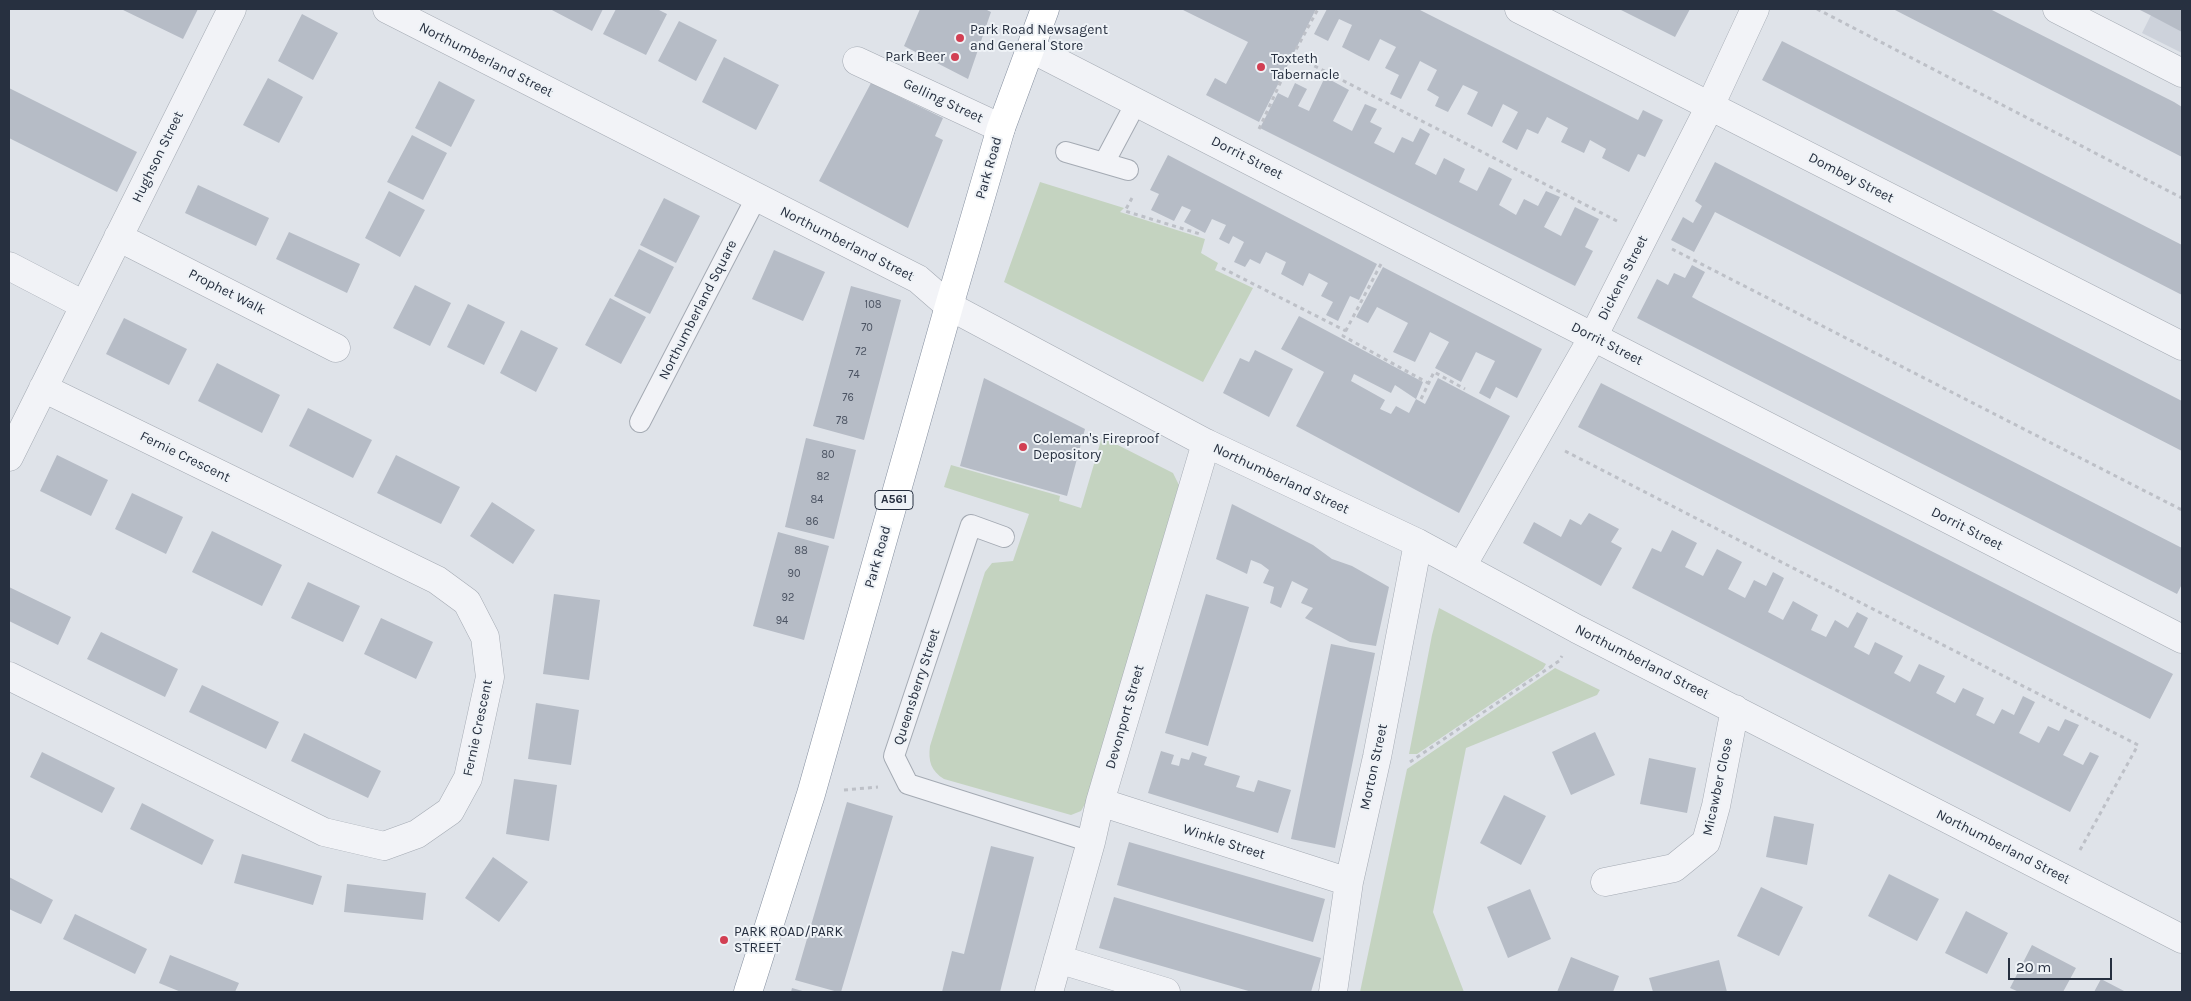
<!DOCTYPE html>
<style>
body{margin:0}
#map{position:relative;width:2191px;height:1001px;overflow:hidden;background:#dfe3e9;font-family:Karla,sans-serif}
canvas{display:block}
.frame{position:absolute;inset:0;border:10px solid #273040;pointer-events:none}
.scale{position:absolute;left:2008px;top:958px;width:104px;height:22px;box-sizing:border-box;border:2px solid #273040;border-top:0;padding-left:6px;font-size:15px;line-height:18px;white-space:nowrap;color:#273040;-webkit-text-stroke:4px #eef2f6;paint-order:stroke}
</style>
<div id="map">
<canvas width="2191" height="1001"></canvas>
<div class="frame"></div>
<div class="scale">20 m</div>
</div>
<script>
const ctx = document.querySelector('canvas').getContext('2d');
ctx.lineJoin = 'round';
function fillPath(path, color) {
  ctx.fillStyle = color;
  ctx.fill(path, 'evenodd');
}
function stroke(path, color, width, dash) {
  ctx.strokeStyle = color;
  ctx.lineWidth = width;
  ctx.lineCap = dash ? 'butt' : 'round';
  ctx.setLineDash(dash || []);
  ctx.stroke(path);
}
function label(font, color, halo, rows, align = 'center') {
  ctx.font = font + ' Karla,sans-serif';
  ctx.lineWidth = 4;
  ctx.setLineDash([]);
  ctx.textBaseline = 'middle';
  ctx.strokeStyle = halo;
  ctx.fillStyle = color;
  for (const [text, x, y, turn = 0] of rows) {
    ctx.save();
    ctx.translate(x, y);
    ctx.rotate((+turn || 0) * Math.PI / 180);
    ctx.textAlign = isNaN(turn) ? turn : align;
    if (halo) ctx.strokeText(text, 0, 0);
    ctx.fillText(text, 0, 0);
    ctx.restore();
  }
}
fillPath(new Path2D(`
 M2154,9h28v44l-40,-20z`), '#cdd2db');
fillPath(new Path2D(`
 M1040,182l84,26 -4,4 85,27 -4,14 17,10 -3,7 38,18 -50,94 -199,-100z
 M1102,437l71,36 6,12 -94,319 -4,7 -10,4 -127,-36c-13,-8 -16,-18 -14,-33l55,-174 7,-9 21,-2 16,-47 -85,-27 7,-22 109,31 -1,5 22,7z
 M1439,608l107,56 -3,5 -126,85h-8l23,-119z
 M1555,668l45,22 -3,5 -131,53 -33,164 31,80h-104l47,-223z`), '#c4d3c0');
fillPath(new Path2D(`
 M121,9h77l-15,30z
 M550,9h53l-11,22z
 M616,9h41l10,5 -21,41 -43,-21z
 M920,9h65l6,3 -23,67 -64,-33z
 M1181,9h135l-57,113 -53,-27 9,-17 11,6 22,-42z
 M1327,9h91l220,111 5,-10 20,10 -18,37 -7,-3 -9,18 -27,-14 4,-9 -16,-9 -6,13 -23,-11 7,-14 -21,-11 -9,17 -11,-5 -10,21 -15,-8 16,-30 -15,-8 -11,23 -25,-13 11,-22 -15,-7 -15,27 -13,-6 4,-9 -12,-7 10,-20 -17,-9 -19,38 -11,-5 9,-19 -14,-7 11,-21 -16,-8 -11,22 -12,-6 -15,-8 10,-22 -13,-6 -11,22 -14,-7z
 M1619,9h71l-15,28z
 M1893,9h97l184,93 8,5v50z
 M2138,9h44v23l-32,-17z
 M302,14l36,19 -25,47 -35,-19z
 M679,21l38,19 -21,41 -38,-20z
 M1782,41l400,204v50l-420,-215z
 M724,57l55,28 -23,45 -54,-28z
 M1325,77l24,13 -16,31 19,10 13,-27 12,5 -7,13 12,6 -8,15 20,10 8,-16 11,5 7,-14 10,6 -15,30 10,5 11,6 8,-17 21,11 -6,13 18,9 12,-24 12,6 11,6 -13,26 17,10 8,-16 14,7 8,-15 14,6 -16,30 17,9 14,-29 24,12 -14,28 8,4 -18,35 -315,-158 18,-35 10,5 7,-15 12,6 -9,17 11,5z
 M268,78l35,19 -24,46 -36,-18z
 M439,81l36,19 -24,47 -36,-19z
 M871,83l72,35 -8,18 8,4 -35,88 -89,-47z
 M9,88l128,64 -20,40 -108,-54z
 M412,135l35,18 -24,47 -36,-18z
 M1168,155l209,109 -18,36 -9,-4 -12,25 -12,-6 7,-13 -12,-6 7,-13 -19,-10 -6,13 -22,-12 5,-12 -20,-10 -6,12 -10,-5 -5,8 -11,-5 10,-20 -11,-6 -4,8 -10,-5 7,-14 -14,-6 -7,14 -21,-11 7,-12 -9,-4 -8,15 -23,-11 8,-16 -9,-4z
 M1715,162l467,239v50l-467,-239 -21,40 -23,-12 12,-23 10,6 9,-17 -7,-5z
 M198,185l71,33 -13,28 -71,-33z
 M389,191l36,19 -25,47 -35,-19z
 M664,198l36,18 -24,47 -36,-18z
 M289,232l71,32 -13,29 -71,-34z
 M639,249l35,18 -24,47 -36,-18z
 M774,250l51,22 -22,49 -51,-22z
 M1692,265l13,7 -13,25 7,4 483,247v36l-5,10 -540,-276 20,-39 11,6 6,-12 11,5z
 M1383,267l159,82 -25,49 -21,-11 -6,12 -11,-6 16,-32 -19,-9 -15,30 -26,-14 14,-26 -19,-10 -15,30 -22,-10 15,-29 -31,-16 -9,16 -12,-6z
 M415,285l36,18 -21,43 -37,-18z
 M851,286l50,14 -37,140 -51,-14z
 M610,298l36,19 -25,47 -36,-19z
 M468,304l37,18 -21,43 -37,-18z
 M1299,316l124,66 -7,17 -21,-14 -4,8 -37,-19 -3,7 34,19 -5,9 11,5 5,-8 13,7 7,-14 9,5 13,-26 72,38 -51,97 -163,-87 28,-54 -43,-23z
 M124,318l63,31 -18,36 -63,-31z
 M521,330l37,18 -22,44 -36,-19z
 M1255,350l38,19 -24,48 -46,-24 17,-35 9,4z
 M217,363l63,32 -18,38 -64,-32z
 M984,378l101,51 -18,67 -107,-30z
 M1601,383l572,291 -23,45 -572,-292z
 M308,408l64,32 -19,38 -64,-32z
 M806,438l50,12 -22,89 -49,-12z
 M57,455l51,25 -17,36 -51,-25z
 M396,455l64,32 -19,37 -64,-31z
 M132,493l51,24 -17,37 -51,-25z
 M492,502l43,28 -22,34 -43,-28z
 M1232,504l81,41 19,14 20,7 37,21 -13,59 -26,-4 -45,-24 8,-10 -12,-5 7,-14 -16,-8 -11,27 -11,-5 4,-16 -11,-4 6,-13 -8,-6 -10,-4 -4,14 -31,-15z
 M1589,513l30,16 -8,13 11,6 -21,38 -78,-43 11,-21 27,15 9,-18 11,6z
 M1672,530l25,13 -12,24 18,9 14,-27 25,13 -14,27 17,9 9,-18 12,6 7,-14 11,6 -16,34 15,8 10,-19 25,14 -7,15 15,7 9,-17 13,8 9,-16 11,6 -14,29 15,8 6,-13 28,14 -9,17 16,9 9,-18 26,12 -9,17 19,10 8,-15 21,10 -8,17 18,9 8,-15 12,6 9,-19 12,6 -16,31 20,10 9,-17 11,5 6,-12 14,6 -16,30 20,10 7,-13 9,4 -29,56 -438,-224 20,-40 9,4z
 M212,531l70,34 -20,41 -70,-34z
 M778,532l51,14 -25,94 -51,-14z
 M308,582l52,24 -17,36 -52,-24z
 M9,587l62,30 -13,28 -49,-24z
 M554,594l46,6 -11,80 -46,-6z
 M1206,594l43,13 -41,139 -43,-13z
 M381,618l52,24 -17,37 -52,-25z
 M101,632l77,37 -13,28 -78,-38z
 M1331,644l44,9 -40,195 -44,-9z
 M202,685l77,37 -13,27 -77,-37z
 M536,703l43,7 -8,55 -43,-6z
 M1595,732l20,43 -44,20 -19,-43z
 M304,733l77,38 -13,27 -77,-37z
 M1161,751l13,4 -3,9 8,2 2,-8 8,2 3,-8 15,5 -3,8 36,11 -4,11 18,5 4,-12 33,10 -13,43 -130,-40z
 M42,752l73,36 -13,25 -72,-36z
 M1649,758l47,10 -9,45 -47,-9z
 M514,779l43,6 -8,56 -43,-7z
 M1504,795l42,21 -25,49 -41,-22z
 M847,802l46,14 -52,176h-3l-43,-12z
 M142,803l72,37 -12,25 -72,-36z
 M1774,816l40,8 -7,41 -41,-8z
 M1129,842l196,57 -12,43 -196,-57z
 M991,846l43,11 -34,135h-58l10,-41 12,3z
 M242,854l80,22 -9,29 -79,-22z
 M493,857l35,25 -29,40 -34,-24z
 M1889,874l50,25 -22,42 -49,-25z
 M9,877l44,23 -12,24 -32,-15z
 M347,884l79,9 -3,27 -79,-8z
 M1761,887l42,20 -24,49 -42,-20z
 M1530,889l21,50 -43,19 -21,-51z
 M1114,897l207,61 -10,34h-59l-153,-44z
 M1966,911l42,22 -21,41 -42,-21z
 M75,914l72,35 -12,25 -72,-35z
 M2032,945l44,23 -13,24h-44l-9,-4z
 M170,955l69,28 -4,9h-54l-22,-9z
 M1571,957l48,19 -6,16h-56z
 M1719,960l8,32h-74l-4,-14z
 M2101,979l25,13h-32z
 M792,988l14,4h-15z`), '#b6bcc6');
const lane = new Path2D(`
 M1066,152l38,11 33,-62
 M1104,163l24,7
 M640,422l116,-224
 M1004,537l-33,-12 -77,231 14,28 183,58`);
const street = new Path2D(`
 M387,9l531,270 31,27 257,137 212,100 159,86 605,310
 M1519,9l663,337
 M2057,9l125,64
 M1032,49l1150,590
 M857,61l144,67
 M118,237l218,111
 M9,266l75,39
 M9,457l223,-448
 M1462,566l131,-229 117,-231 45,-97
 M9,676l315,156 60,14 33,-12 33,-23 18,-33 22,-101 -5,-40 -18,-35 -30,-22 -394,-192
 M1100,802l249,80
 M1605,882l69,-14 32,-26 10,-36 19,-97
 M1058,959l108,33
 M1049,992l42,-150 9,-40 106,-359
 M1333,992l16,-110 28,-125 41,-214`);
const highway = new Path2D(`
 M748,992l63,-198 138,-488 52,-178 44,-119`);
stroke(lane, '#a4aab3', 22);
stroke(street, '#a4aab3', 29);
stroke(highway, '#8690a0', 29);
stroke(new Path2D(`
 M1817,9l365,189
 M1293,55l324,166
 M1259,129l34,-74 25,-46
 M1132,198l-7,13 75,23
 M1672,249l510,261
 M1381,264l-38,72 85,47
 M1222,268l124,63
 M1421,399l13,-27 31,17
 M1565,451l573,294 -58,105
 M1410,762l149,-101 3,-5
 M844,790l34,-3`), '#bdc0c7', 3, [4, 4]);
stroke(lane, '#f2f3f7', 20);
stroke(street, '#f2f3f7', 28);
stroke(highway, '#fff', 28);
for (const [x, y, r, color] of [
 [960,38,5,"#d23f53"],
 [955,57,5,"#d23f53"],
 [1261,67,5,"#d23f53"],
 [1023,447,5,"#d23f53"],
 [724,940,5,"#d23f53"]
]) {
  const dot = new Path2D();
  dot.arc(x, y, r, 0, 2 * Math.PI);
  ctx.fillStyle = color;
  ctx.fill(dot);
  stroke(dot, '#eef2f6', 2);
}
label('11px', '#4b5362', null, [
 ["108",873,305],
 ["70",867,328],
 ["72",861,352],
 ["74",854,375],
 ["76",848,398],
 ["78",842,421],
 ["80",828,455],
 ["82",823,477],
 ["84",817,500],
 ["86",812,522],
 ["88",801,551],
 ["90",794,574],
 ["92",788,598],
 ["94",782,621]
]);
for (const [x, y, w] of [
 [894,500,38]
]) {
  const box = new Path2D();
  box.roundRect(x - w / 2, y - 9.5, w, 19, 4);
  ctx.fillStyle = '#eef2f6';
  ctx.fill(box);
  stroke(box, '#273040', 1);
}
label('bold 12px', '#273040', null, [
 ["A561",894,500]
]);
label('14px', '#273040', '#eef2f6', [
 ["Park Road Newsagent",970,30],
 ["and General Store",970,46],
 ["Park Beer",945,57,"right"],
 ["Toxteth",1271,59],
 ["Tabernacle",1271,75],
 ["Coleman's Fireproof",1033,439],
 ["Depository",1033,455],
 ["PARK ROAD/PARK",734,932],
 ["STREET",734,948]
], 'left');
label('14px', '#273040', '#eef2f6', [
 ["Northumberland Street",486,60,27],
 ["Gelling Street",943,101,25],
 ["Hughson Street",158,157,-64],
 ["Dorrit Street",1247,158,27],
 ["Park Road",989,168,-74],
 ["Dombey Street",1851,178,27],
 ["Northumberland Street",847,244,27],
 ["Dickens Street",1623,278,-63],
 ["Prophet Walk",227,292,27],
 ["Northumberland Square",698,310,-63],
 ["Dorrit Street",1607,344,27],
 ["Fernie Crescent",185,457,26],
 ["Northumberland Street",1281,479,25],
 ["Dorrit Street",1967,529,27],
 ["Park Road",878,557,-74],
 ["Northumberland Street",1642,662,27],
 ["Queensberry Street",917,687,-72],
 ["Devonport Street",1125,717,-74],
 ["Fernie Crescent",478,728,-78],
 ["Morton Street",1374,767,-78],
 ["Micawber Close",1718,787,-78],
 ["Winkle Street",1224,842,18],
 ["Northumberland Street",2003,847,27]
]);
</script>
